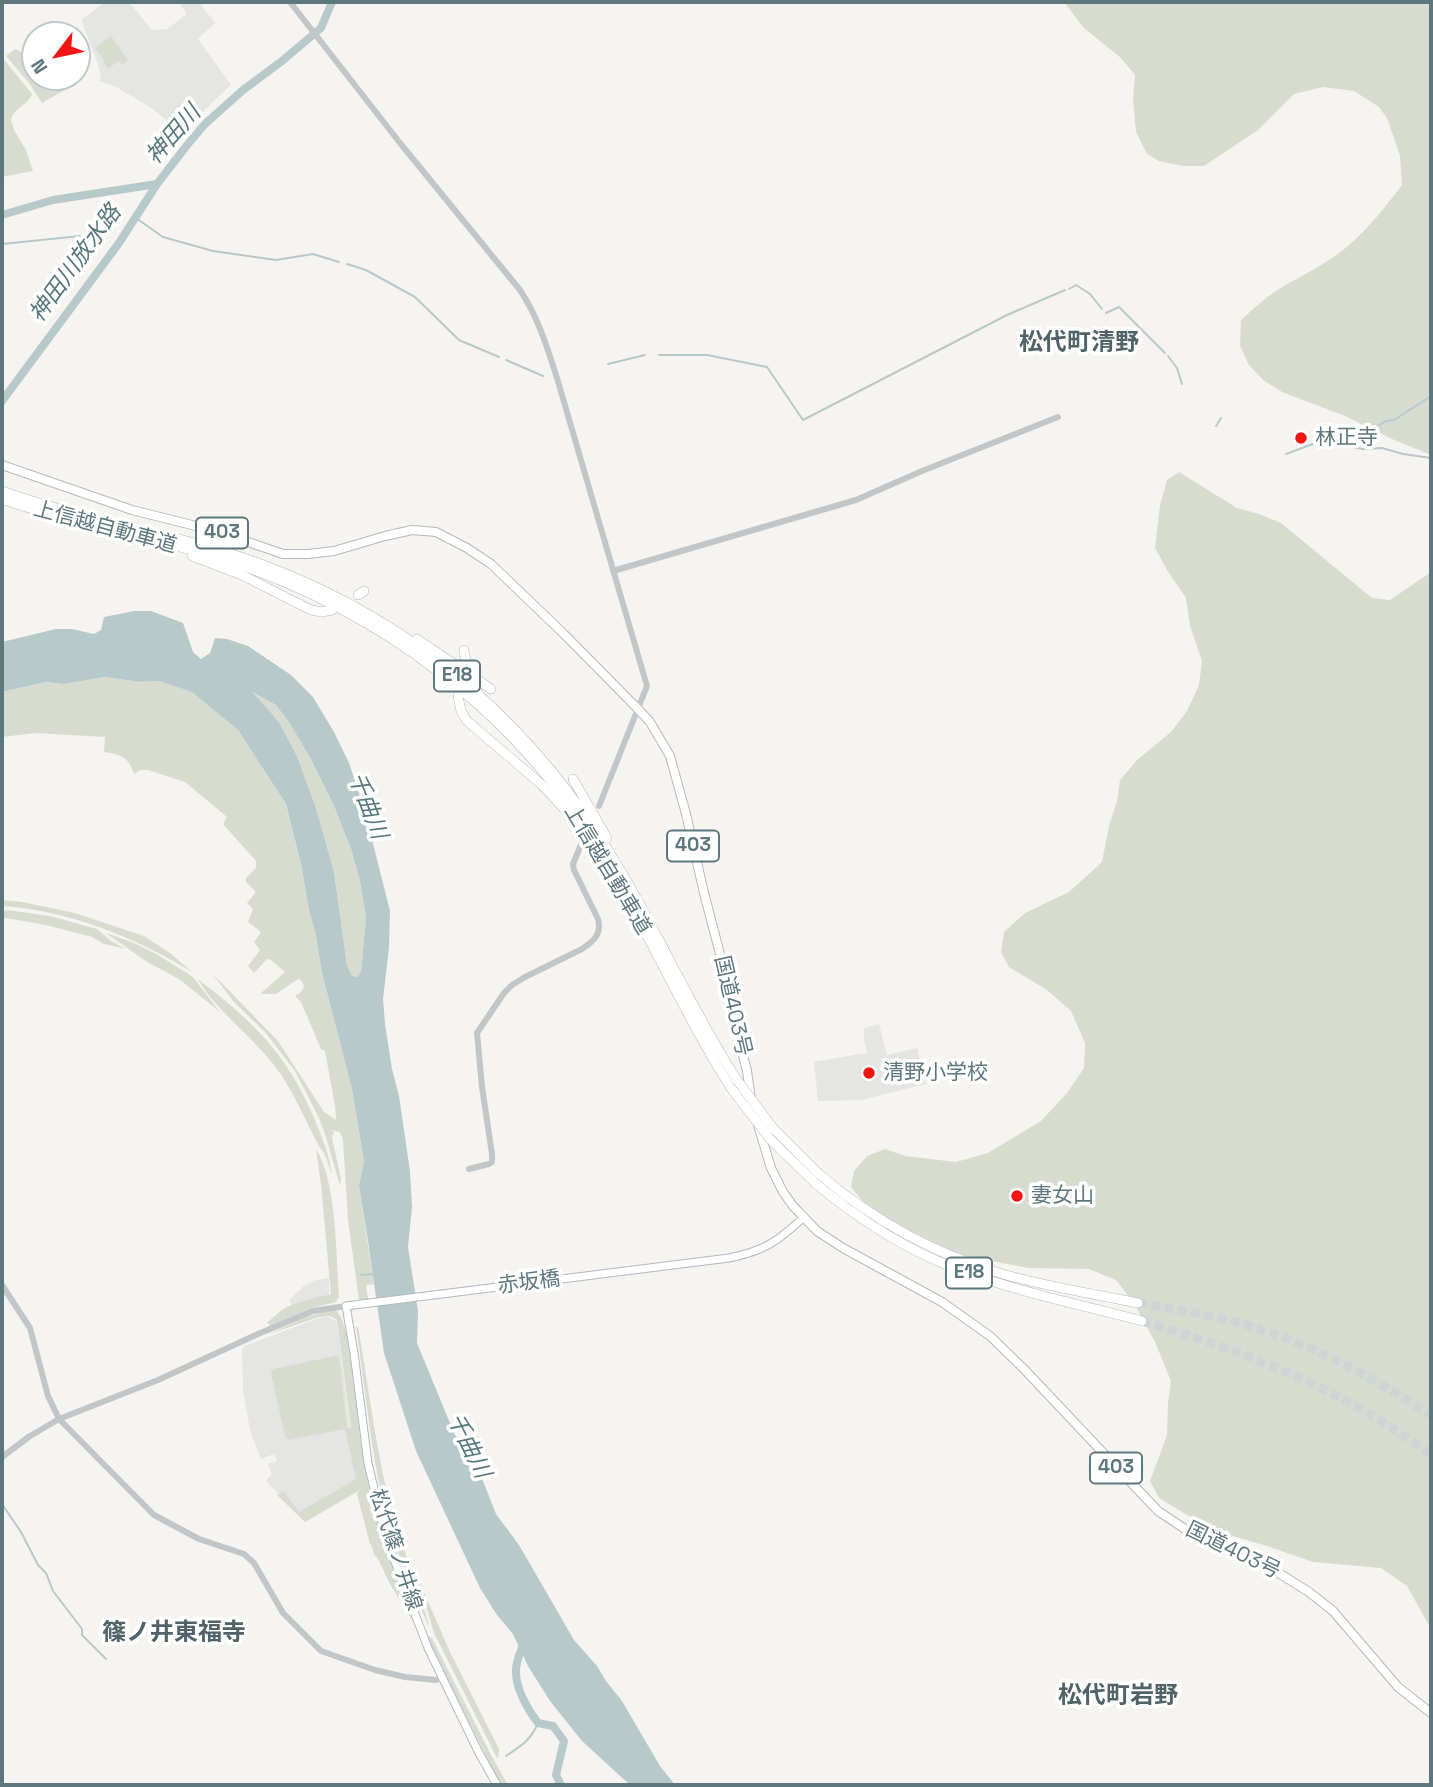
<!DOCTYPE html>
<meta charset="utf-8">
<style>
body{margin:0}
#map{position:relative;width:1433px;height:1787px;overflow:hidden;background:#f5f4f0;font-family:"Space Grotesk",sans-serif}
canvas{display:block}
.frame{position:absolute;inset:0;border:4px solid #5c777e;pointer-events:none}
.north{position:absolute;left:21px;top:21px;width:70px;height:70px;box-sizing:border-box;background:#fff;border:2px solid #bec9cb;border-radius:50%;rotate:238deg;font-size:19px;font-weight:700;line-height:28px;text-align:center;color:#5c777e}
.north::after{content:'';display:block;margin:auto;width:24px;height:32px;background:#f41411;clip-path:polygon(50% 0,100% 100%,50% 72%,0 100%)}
</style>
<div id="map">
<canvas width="1433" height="1787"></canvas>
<div class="frame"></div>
<div class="north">N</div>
</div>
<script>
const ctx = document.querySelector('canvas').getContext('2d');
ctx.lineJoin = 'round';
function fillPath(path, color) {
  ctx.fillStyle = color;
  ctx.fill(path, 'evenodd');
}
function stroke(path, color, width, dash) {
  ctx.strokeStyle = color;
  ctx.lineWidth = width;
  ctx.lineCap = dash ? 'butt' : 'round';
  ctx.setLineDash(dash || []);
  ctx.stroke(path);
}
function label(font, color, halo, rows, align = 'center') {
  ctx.font = font + ' "Space Grotesk","Noto Sans JP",sans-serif';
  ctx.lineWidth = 7;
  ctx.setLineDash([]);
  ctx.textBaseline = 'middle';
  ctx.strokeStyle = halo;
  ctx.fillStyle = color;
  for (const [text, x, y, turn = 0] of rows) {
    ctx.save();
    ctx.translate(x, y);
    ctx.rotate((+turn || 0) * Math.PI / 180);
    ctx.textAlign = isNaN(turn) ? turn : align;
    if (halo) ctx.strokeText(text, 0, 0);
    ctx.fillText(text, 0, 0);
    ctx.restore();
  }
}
fillPath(new Path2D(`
 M105,2h24l23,28 15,-1 20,-15 -9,-12h21l16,21 -17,16 33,46 -50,47 -31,-25 -34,-20 -17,-6 2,-3 -3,-14 -17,-44z
 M879,1024l8,31 30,-7 9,36 -65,16 -43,1 -4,-39 45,-8h8l-3,-14v-12z
 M329,1278v19l-36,11 -4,-8 16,-15 11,-5z
 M329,1317l8,5 14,111 10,56 -56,33 -38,-40v-3l5,-4 -4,-11 9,-3 -3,-7 -13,5 -11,-29 -7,-39 -1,-41 2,-4 75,-28z`), '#e5e5e3');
fillPath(new Path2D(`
 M1064,2h367v453l-39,-16 -47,-23 -63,-24 -19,-12 -14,-15 -9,-19 1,-26c12,-11 24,-22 38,-31 23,-14 48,-25 69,-43 21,-18 38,-40 54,-61l-2,-29 -13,-38 -8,-11 -25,-16 -31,-4 -29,7 -36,36 -54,36h-21l-24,-5 -12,-7 -11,-22 -3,-33 2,-24 -14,-17 -37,-30z
 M111,36l17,24 -6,5 -4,-4 -10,8 -5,-8 1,-1 -9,-12z
 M15,49l20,9v19h33l2,10 -28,16 -13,-20 -23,-27z
 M2,57l30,37c-4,12 -18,13 -21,26l3,10 12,20 7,21 -31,6z
 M1179,472l58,36 22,6 22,9 91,75 18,2 41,-28v1057l-24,-43 -26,-18 -68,-6 -46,-16 -55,-16 -53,-32 -9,-17 17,-46 1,-32 3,-22 -16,-39 -21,-39 -18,-23 -27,-11 -60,-1 -64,-12 -36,-14 -33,-18 -30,-19 -15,-18 3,-16 13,-15 18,-7 20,7 51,6 32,-9 53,-32 26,-28 17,-25 1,-25 -14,-32 -24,-21 -38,-23 -8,-15 3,-20 21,-19 44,-21 33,-30 7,-36 8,-25 3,-21 17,-20 34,-28 16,-21 12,-26 3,-24 -12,-35 -4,-28 -19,-28 -12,-22 5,-43 7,-25z
 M105,677l35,5 19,-1 34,11 45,38 48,74 15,60 8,46 7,26 6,37 30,116 12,72 -5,25 15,98 -8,1 2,14 -9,1 -11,-80 -5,-80 -3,-8 -9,-2 3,2 -2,6 9,41 -1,7 -14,-49 -7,-19 -24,-47 -30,-39 -31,-30 -22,-29 66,68 46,71 12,8 -1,-14 -10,-55 -4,-2 -20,-47 -6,-6 6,-4 3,-6 -3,-6 -3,-1 -22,15h-16l25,-22 -14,-12 -4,-1 -13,14 -6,-7 12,-16 -6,-8 7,-10 -13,-10 5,-13 -6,-6 9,-11 -10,-10v-4l10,-10v-7l-33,-37 4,-7 -42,-35 -37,-12h-8l-6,4c-6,-18 -13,-19 -30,-22l1,-15 -69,-4 -34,4v-45l44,-10 18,2z
 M248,690l28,15 12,16 23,38 23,47 17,43 9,32 6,37 -5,54 -4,5h-5l-5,-11 -13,-94 -18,-64 -19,-52 -17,-32 -12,-15z
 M2,900l20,2 53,11 69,23 26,17 22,19c-60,-36 -119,-60 -189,-66l-1,-1z
 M7,910l43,6 47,13 14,12 15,8 -22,-5 -12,-7 -46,-12 -40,-7 -4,2v-8z
 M106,933l28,10 24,12 35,22 27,35 -41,-33 -32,-17z
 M198,979c54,42 89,74 116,139 8,19 15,36 18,56l-8,-21 -5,-7c-15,-27 -26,-57 -45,-81 -23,-30 -58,-54 -76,-86z
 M316,1149c21,33 20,108 23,148l-3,5 -24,6 -42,18 -3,-4c7,-4 11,-10 18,-14 14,-7 31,-10 46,-14l-10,-110z
 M335,1309c15,14 19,67 21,88 4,47 11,93 26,138 10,29 21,58 31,87l-23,-38 -13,-27 -3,-2 -2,-9 -2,-2 -13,-50 3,-4 -55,32 -28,-27 7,-4 15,21 57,-33 -11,-50 -56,11 -4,-4 -14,-63 2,-4 66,-14 8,73h4l-14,-108 -7,-4 -11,1 -50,17 37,-17z
 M356,1327h2c10,57 17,114 30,170 11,43 29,85 41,128h-1c-14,-33 -29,-66 -39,-100 -18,-65 -23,-133 -33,-198z
 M417,1576l33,76 50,99 -2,1 1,4 -2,2 -63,-125z
 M425,1634l7,4 3,6 56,111 17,30h-7l-9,-17z`), '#d8dcd0');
fillPath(new Path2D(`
 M134,611h17l32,12 10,29 8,7 9,-6 5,-15 12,1 21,7 43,29 22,22 21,35 15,31 16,49 25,99 -1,37 -6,51 2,25 7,45 7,27 11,75 2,36 -4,40 10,64 -1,32 37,90 27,43 15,38 23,31 55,95 23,26 9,15 16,20 38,65 15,19h-45l-48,-44 -32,-40 -22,-35 -15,-32 -16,-19 -17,-27 -64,-137 -32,-98 -16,-112 -9,-55 5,-25 -12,-72 -30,-116 -6,-37 -7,-26 -8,-46 -15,-60 -48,-74 -46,-38 -33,-11 -19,1 -35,-5 -41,7 -18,-2 -44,10v-50l54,-13h16l22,5 7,-4 3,-13zM252,692l24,13 12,16 23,38 23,47 17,43 9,32 6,37 -5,54 -4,5 -5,-1 -5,-10 -13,-94 -18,-64 -19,-52 -17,-32 -12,-15z`), '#b8c9cb');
stroke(new Path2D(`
 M136,218l27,19 50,14 63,9 37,-6 26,8
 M115,243h4
 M2,244l78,-8
 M347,264l19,6 49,27 44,43 40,17
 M1069,289l7,-4 14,9 12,15
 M1106,313l13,-6 46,46
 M659,355h48l60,12 36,53 204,-105 58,-25
 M1168,356l9,12 5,16
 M506,360l37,16
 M608,364l37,-9
 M1216,426l5,-8
 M1345,446l41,-25 8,-1 34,-22h3
 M1286,454l35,-13 42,8 19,-1 21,6 28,4
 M361,1275l13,-1
 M2,1504l19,28 17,33 8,8 7,18 29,38v6l24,24
 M506,1756c16,-11 24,-15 32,-33`), '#b8c9cb', 2);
stroke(new Path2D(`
 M2,215l51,-15 104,-16
 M2,401l117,-158 38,-59 31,-40 17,-20 38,-34 39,-29 39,-33 11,-26
 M524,1642c-3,9 -8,19 -8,28 -1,18 12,40 22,53l15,3 11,15 -8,34 5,10`), '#b8c9cb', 8);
stroke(new Path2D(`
 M1138,1303c35,6 71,12 105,21 67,19 130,54 188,91
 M1142,1321c105,31 201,68 289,134`), '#cfd5d4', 9, [9, 4.5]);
const secondary = new Path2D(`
 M497,1785l-18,-32 -51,-105 -34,-89 -12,-37 -14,-59 -14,-110 -8,-47 383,-48c35,-7 48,-16 75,-41`);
const trunk = new Path2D(`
 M2,465l130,45 84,21 67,23h25l26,-3 51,-15 27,-6 24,2 31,16 24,16 73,70 73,74 13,14 20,34 16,58 18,79 26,99 11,55 6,24 4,28
 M758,1125l13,43 12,24 10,14 24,25 26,17 99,54 48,34 34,33 134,142 36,24 75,32 40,25 24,19 65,76 33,26`);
const motorway = new Path2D(`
 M2,491c86,31 178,42 264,75 152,57 271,162 353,302 42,70 74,144 118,212
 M2,499c85,30 176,41 260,74 139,53 260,150 338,278 47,77 82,160 131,237
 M192,556l50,19 69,35 11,2 10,-2
 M358,595l6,-4
 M417,639l74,50
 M464,650l2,12
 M458,696l3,15 6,10 74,63 30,32
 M573,779l34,59
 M819,1174c55,47 117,81 187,101 43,12 88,19 132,28
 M815,1183c42,35 86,64 137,84 61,24 126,37 190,54`);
stroke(secondary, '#b0b9bc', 9);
stroke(trunk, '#b5babc', 10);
stroke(motorway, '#b5babc', 10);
stroke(new Path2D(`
 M290,2l110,141 120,147c18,27 27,57 37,88l90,308 -48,120
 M613,571l243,-71 66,-29 136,-54
 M469,1169l20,-5 3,-2v-8l-10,-67 -5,-54 27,-40 8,-8 13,-8 57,-28c12,-8 20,-15 16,-30l-24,-49 -1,-6 9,-22
 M2,1285l28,43 18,68 11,23 95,96 45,24 45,15 10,9 29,50 38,38 54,19 30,7 31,3 6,-2
 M2,1457l28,-21 29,-17 99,-39 100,-46 55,-23 33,-5`), '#c1c7c9', 6);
stroke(secondary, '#fff', 7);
stroke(trunk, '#fff', 8);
stroke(motorway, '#fff', 9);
const motorwayBridge = new Path2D(`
 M737,1080l36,48 46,46
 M731,1088l39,51 45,44`);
stroke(motorwayBridge, '#b5babc', 10, []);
stroke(motorwayBridge, '#fff', 9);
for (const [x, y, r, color] of [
 [1301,438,7,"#f41411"],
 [869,1073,7,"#f41411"],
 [1017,1196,7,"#f41411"]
]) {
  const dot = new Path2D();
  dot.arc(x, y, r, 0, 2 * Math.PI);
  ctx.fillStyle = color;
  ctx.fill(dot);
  stroke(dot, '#fff', 2.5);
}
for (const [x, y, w] of [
 [222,533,52],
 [457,676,46],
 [693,846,52],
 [969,1273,46],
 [1116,1468,52]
]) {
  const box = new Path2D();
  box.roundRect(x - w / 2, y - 15.5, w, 31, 5);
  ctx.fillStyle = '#fff';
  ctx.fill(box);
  stroke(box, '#5c777e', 2);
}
label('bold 19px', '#5c777e', null, [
 ["403",222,533],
 ["E18",457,676],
 ["403",693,846],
 ["E18",969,1273],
 ["403",1116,1468]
]);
label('21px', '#5c777e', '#fff', [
 ["林正寺",1315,438],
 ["清野小学校",883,1073],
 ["妻女山",1031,1196]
], 'left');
label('21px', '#5c777e', '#fff', [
 ["上信越自動車道",105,528,15],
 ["上信越自動車道",607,870,59],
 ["国道403号",732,1006,77],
 ["赤坂橋",529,1283,-7],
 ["松代篠ノ井線",395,1550,72],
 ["国道403号",1233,1551,26]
]);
label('italic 23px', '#57787b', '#fff', [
 ["神田川",174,135,-49],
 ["神田川放水路",76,264,-54],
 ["千曲川",367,806,69],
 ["千曲川",468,1446,64]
]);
label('bold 24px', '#4f6368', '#fff', [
 ["松代町清野",1079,343],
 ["篠ノ井東福寺",174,1633],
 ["松代町岩野",1118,1696]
]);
</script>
